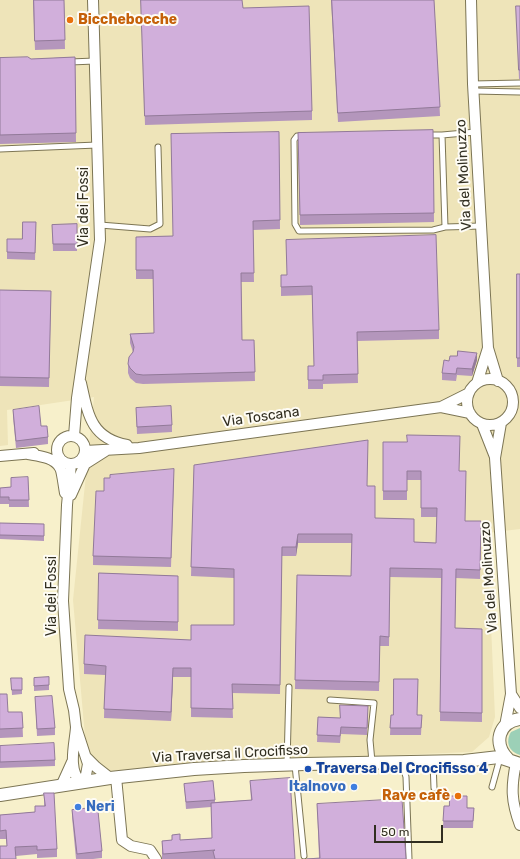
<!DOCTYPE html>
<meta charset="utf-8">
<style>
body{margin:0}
#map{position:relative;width:520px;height:859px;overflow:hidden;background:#f7f0cb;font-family:Rubik,sans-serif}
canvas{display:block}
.scale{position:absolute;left:374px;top:825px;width:69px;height:18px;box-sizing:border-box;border:2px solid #312e20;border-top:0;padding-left:5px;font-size:12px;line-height:14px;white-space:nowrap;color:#312e20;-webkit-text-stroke:3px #fefcf5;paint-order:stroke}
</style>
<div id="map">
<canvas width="520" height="859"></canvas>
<div class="scale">50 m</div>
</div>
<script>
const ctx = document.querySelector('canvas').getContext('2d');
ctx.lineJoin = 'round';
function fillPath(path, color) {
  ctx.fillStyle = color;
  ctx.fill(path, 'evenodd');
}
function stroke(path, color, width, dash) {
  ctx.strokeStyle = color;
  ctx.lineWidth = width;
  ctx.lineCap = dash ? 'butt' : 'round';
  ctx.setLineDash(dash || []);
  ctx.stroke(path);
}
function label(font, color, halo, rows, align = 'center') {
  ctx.font = font + ' Rubik,sans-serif';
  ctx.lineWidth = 4;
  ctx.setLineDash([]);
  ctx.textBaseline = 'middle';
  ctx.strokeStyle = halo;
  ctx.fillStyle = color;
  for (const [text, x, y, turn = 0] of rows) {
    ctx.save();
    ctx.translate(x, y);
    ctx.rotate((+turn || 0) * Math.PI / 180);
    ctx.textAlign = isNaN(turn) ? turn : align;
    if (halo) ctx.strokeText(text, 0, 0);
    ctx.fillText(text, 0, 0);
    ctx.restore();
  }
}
fillPath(new Path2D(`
 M0,0h520v529l-33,4 8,184 -6,20 -17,15 -182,7 -105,6 -77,6 -18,-15 -4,-8 -13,-148 21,-203 -87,13 1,35 -8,1z`), '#eee4b9');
fillPath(new Path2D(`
 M520,728v27c-11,-3 -15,-13 -9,-23z`), '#9cd0b7');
const service = new Path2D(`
 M70,62l25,-1
 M473,84l47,-1
 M474,91l46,1
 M476,132l-34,3 3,92 36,-1
 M426,135h16
 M304,136h-7l-3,4 1,84 4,7 134,-1 12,-3
 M0,149l97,-4
 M100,225l50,4 10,-5 -2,-77
 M330,700l44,3 -4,37 2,22
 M433,762l1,26
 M402,763l4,14 3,82
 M287,764l2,-77
 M295,765l9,91
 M492,787l8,-29`);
const minor = new Path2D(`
 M471,0l2,84 15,264 10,33
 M467 402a23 23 0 1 1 46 0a23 23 0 1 1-46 0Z
 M81,383c7,32 10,55 46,62
 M477,383l11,-35
 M441,407l29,6
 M501,423l-6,35 16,236 -6,32
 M482,424l13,33
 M57 450a14 14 0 1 1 28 0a14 14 0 1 1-28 0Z
 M74,436l3,-38 23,-158 -7,-240
 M85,451l54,-3 302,-41 28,-14
 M28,454c11,2 26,3 32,14 2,3 4,20 5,25
 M0,456l34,-3
 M71,464l-4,41 -4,96 6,88 5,21 2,17 12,37 -2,11 -5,8c-14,-14 -6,-39 -5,-56
 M71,495l14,-31 22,-14
 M511,694l9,14
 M86,757l10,10 14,11
 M516,763c-5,24 -5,38 4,62
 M116,777l6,63 9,6 19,4 6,9
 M62,784l10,-22`);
const tertiary = new Path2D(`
 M508,759c-15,-15 -10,-37 12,-40
 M0,795l110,-17 84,-9 50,-3 61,-2 159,-3 35,-4 21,7`);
stroke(service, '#7c7554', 7);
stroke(minor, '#7c7554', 12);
stroke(tertiary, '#7c7554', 14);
stroke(service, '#fff', 5);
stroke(minor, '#fff', 10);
stroke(tertiary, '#fff', 12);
fillPath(new Path2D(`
 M33,0h31l1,49 -30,1z
 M141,0l102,8 69,103v9l-167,5z
 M331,0h103l6,116 -102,6z
 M516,6h4v73h-1z
 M75,57l1,85 -76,2v-86l31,1z
 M433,130l1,92 -134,3 -2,-92z
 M279,132l1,97 -27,1 1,52h-13l1,58h12l1,41 -112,3 -7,-1 -6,-5 -2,-5v-9l5,-12 -3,-9v-9l24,-1 -1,-54h-17v-42l37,-1z
 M36,222l-1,38 -28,-1v-20h15z
 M77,224v27h-24l-1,-26z
 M517,274h3v93h-3z
 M281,275l158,55v9l-82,2 1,42 -35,1v5h-15v-23h6l-2,-71 -31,1z
 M0,290l51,1 -2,96 -49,-1z
 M477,360l-5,16 -15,-1 -1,6 -14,-1v-7l7,-12z
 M136,408l36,17v7l-35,2z
 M13,410l28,16 7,11v7l-32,4 -3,-31z
 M383,442l76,29 6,50 16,10 -1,48 -24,-1 -1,50 27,1v93l-42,-1 1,-143 -51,-1 -1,69h-9l-1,45 -84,-2 2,-114 54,1 1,-33h-54l-2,13h-14l-2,138 -48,-1 1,25 -42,-1v-40h-18l-2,44 -67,-3 1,-43 -21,-1v-10l107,-24 43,-15v-47l-43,-2 3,-111 173,21 8,32 39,24 22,1 1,-26h-16v-37h-14v20h-24z
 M28,477l1,30h-20v-3h-9v-16l11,-1z
 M174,479l-3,88 -78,-2v-9l11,-65z
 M0,523l44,1v17l-44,-2z
 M99,573l79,3v55l-80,-2z
 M49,677v13l-15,1v-13z
 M11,678h11v16l-10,1z
 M0,694l8,18h14l1,25 -23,1z
 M35,697l20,31v7l-18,1z
 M368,713l-1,22 -26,-1 -1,9 -23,-1 1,-25 22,1z
 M391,715h31l-1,20h-31z
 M0,746l55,14v6l-55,2z
 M213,781l2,21 36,-2 -1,-19 45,78h-133v-18l10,-1v-5l8,5 32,-2 -1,-31 -25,2 -2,-25z
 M44,793l13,56v8l-20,1v-4l-21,2 -9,-10 -1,-7h-6v-24l35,-3 9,-6z
 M317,804l89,55 -87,-1z
 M444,806l30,2 -1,20h-30z
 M72,810l20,2 10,39v7l-9,1h-17l-4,-42z`), '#b496bc');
fillPath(new Path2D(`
 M477,353v7l-5,16v-7z
 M298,534v9l-2,13v-9z
 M173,668v9l-2,44v-9z`), '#927a99');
const building = new Path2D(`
 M34,0h30l1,40 -30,1z
 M141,0h101l1,8 66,-2 3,105 -167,5z
 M332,0h102l6,107 -102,6z
 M516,6h4v64h-1z
 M28,57l3,2 44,-2 1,76 -76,2v-77z
 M433,130l1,83 -134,2 -2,-82z
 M279,132l1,88 -27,1 1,52h-13l1,67h12l1,32 -112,3 -7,-1 -6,-6 -2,-4 1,-7 4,-5 1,-5 -4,-13 24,-1 -1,-63h-17v-33l37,-1 -2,-102z
 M23,222h13l-1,31 -28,-1v-13h15z
 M77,224v20h-24l-1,-19z
 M436,235l3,95 -82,2 1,42 -35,1v5h-15v-14h6l-2,-80 -31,1v-12h6l-1,-35z
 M517,274h3v84h-3z
 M0,290l51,1 -2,87 -49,-1z
 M458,351l19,2 -5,16 -15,-1 -1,6 -14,-1 2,-13 5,1 1,-5h7z
 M39,406l2,20h6l1,11 -32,4 -3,-31z
 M171,406l1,19 -35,2 -1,-19z
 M407,435l53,1 -1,35h7l-1,50h16l-1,49 -24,-1 -1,59 27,1v84l-42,-1 2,-143 -52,-1 -1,69 -9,-1 -1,46 -84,-2 2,-105 54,1 1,-42h-54l-2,13h-14l-2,138 -48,-1 1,25 -42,-1v-40h-18l-2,44 -67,-3 2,-43 -22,-2 1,-29 106,5v-15h43v-56l-43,-2 3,-102 174,-25 -1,46h8v32l39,1v23l22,1 1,-35h-16v-37h-14v20h-24v-49h24z
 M174,469l-3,89 -78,-2 3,-65h8v-13h6v-3z
 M28,477l1,23h-20v-3h-9v-9l11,-1v-9z
 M0,523l44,1v12l-44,-1z
 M99,573l79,3v46l-80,-2z
 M49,677v8l-15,1v-8z
 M11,678h11v12h-10z
 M394,679h24l-1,36h5l-1,13h-31l1,-13h2z
 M0,694h7l1,18h14l1,16 -23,1z
 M52,696l3,32 -18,1 -2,-32z
 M340,705l28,1 -1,22 -26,-1 -1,9 -23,-1 1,-18 22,1z
 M54,743l1,17 -55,2v-16z
 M290,778l5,81h-80l-2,-8 2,-1 -52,4 -1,-13 10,-1v-5l8,-1v6l32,-2 -1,-35 41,-3 -2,-19z
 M213,781l2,19 -29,2 -2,-18z
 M44,793h10l3,56 -20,1v-4l-22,1 1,12h-16v-13h7l-1,-16 -6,1v-16l35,-3v-6h10z
 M450,796h17v12h7l-1,13h-30l1,-15h5z
 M402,799l4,60h-99l13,-1 -3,-54z
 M92,808v4l6,-1 4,40 -25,3 -5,-44z`);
fillPath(building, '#d1afdb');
stroke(building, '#927a99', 1);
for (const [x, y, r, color] of [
 [70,20,4,"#e8710a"],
 [308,769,4,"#1a4fb4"],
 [354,787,4,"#3f7fe0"],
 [458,796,4,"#e8710a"],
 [78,807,4,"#3f7fe0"]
]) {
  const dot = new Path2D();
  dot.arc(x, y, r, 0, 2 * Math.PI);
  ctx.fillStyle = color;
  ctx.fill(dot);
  stroke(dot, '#fefcf5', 1.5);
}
label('bold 14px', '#c56008', '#fefcf5', [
 ["Bicchebocche",78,20],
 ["Rave cafè",450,796,"right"]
], 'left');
label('14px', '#312e20', '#fefcf5', [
 ["Via del Molinuzzo",464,175,-93],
 ["Via dei Fossi",84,207,-90],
 ["Via Toscana",261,417,-8],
 ["Via del Molinuzzo",489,577,-94],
 ["Via dei Fossi",52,596,-90],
 ["Via Traversa il Crocifisso",230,754,-3]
]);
label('bold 14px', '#164399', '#fefcf5', [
 ["Traversa Del Crocifisso 4",316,769]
], 'left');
label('bold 14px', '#366cbe', '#fefcf5', [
 ["Italnovo",346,787],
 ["Neri",86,807,"left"]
], 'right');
</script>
